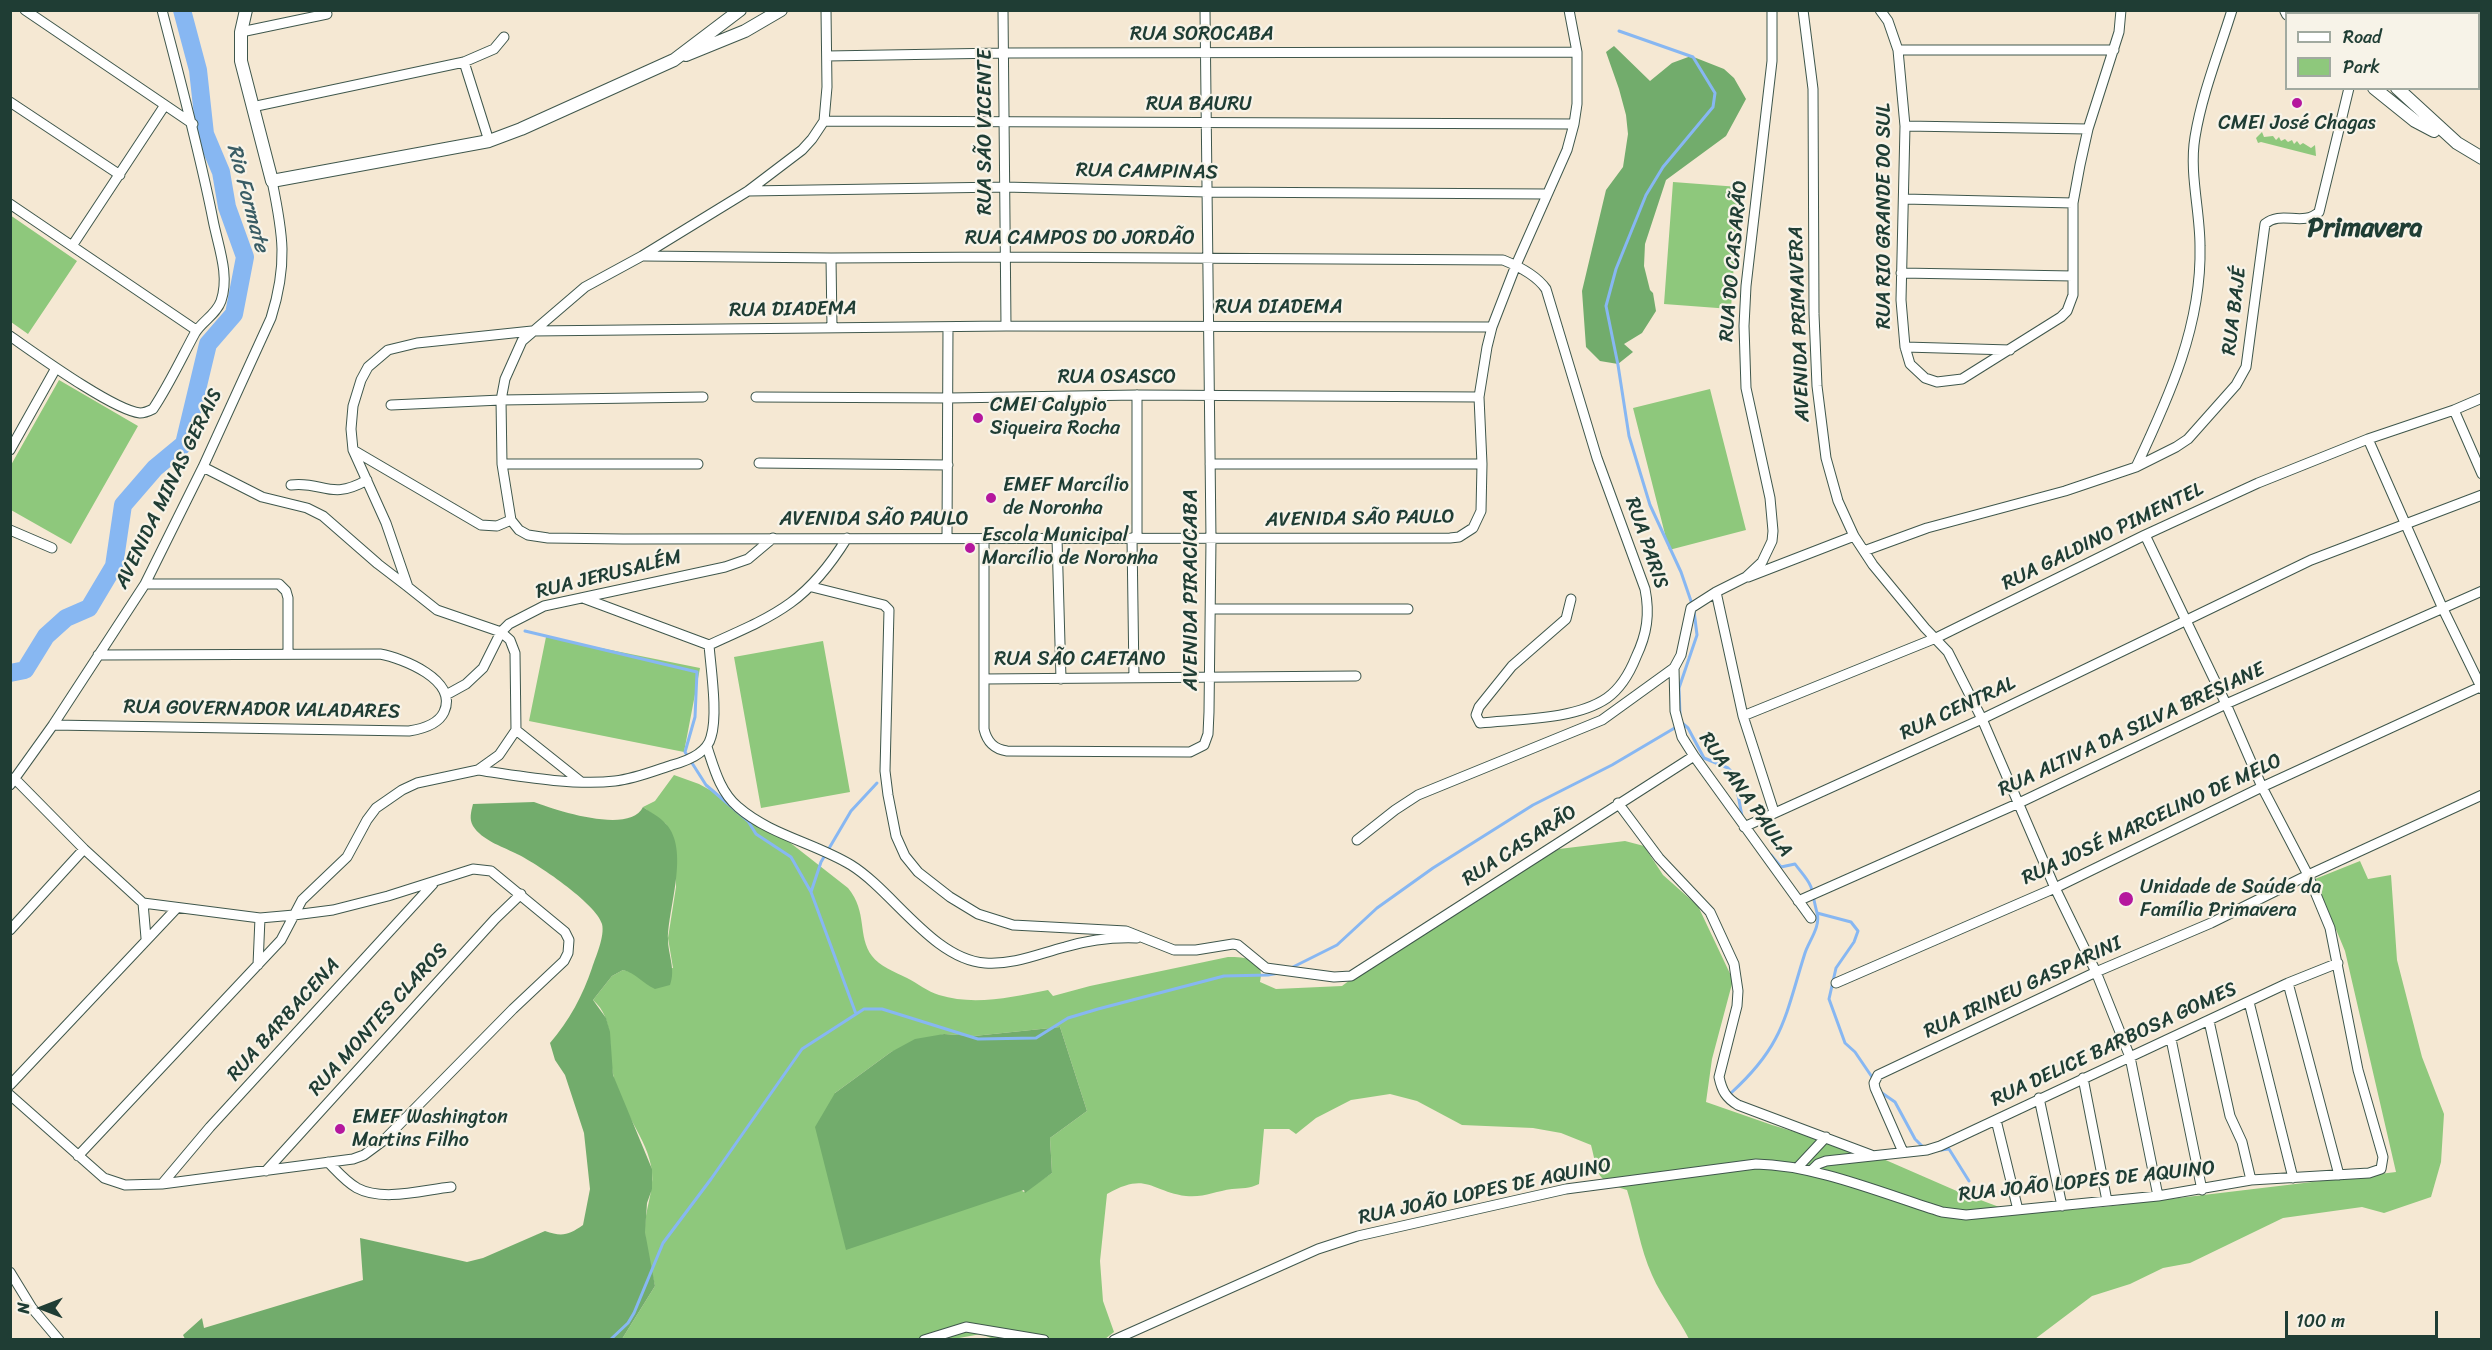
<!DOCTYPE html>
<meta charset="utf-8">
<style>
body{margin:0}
#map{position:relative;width:2492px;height:1350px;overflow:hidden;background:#f5e8d3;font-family:Sriracha,sans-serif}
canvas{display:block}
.frame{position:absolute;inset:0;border:12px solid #1f3d34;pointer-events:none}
.legend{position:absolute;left:2285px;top:12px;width:195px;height:78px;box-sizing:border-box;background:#f7f3e8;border:2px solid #a1aaa0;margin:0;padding:8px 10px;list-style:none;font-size:18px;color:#1f3d34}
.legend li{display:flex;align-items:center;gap:12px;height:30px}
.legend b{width:30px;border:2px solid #a1aaa0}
.north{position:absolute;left:12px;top:1278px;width:60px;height:60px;-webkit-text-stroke:4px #f7f3e8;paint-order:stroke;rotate:270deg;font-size:16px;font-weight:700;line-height:24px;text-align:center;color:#1f3d34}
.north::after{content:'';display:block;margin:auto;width:21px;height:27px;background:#1f3d34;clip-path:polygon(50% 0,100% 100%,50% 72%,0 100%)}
.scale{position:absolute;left:2285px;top:1311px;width:153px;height:27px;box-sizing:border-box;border:3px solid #1f3d34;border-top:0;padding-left:8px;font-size:18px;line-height:21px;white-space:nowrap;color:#1f3d34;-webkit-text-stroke:4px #f7f3e8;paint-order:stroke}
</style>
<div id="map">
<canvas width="2492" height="1350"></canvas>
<div class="frame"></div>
<ul class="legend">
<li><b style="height:8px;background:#fff"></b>Road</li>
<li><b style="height:16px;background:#8ec87c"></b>Park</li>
</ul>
<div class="north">N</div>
<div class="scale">100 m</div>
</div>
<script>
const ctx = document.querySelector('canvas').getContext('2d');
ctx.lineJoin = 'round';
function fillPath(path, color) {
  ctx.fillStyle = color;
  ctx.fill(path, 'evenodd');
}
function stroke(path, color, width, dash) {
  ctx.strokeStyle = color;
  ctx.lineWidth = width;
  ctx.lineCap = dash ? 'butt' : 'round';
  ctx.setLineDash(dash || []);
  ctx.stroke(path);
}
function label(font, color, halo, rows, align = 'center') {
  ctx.font = font + ' Sriracha,sans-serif';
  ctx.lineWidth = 4.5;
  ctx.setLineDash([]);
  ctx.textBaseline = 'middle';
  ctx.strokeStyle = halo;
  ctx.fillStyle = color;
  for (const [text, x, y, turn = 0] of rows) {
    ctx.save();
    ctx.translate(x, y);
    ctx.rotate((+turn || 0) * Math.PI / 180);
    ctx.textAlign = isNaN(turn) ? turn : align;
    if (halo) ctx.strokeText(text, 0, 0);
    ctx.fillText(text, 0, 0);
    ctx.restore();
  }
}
fillPath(new Path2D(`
 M2262,132l2,5 9,-1 3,4 3,-3 2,4 4,-2 3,3 4,-2 2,4 3,-3 3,4 3,-2 8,5 4,-3 1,11 -55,-14 -3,1 -2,-5z
 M1673,182l66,5 -8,122 -67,-5z
 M10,215l67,46 -49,73 -17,-12z
 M59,380l79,46 -67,118 -60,-34v-45z
 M1710,389l36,141 -77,20 -36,-142z
 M546,637l154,31 -16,84 -155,-31z
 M823,641l27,151 -89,16 -27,-151z
 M674,775l25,9 20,11 17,15 52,31 60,47c20,24 9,48 24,68 7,10 23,16 35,22 10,5 21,14 32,17 35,11 74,2 109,-5l5,6 37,-10 138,-29c17,0 38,1 32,25l16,7 66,-3 20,-15 164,-104 33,-18 66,-8 19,5 19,29 35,31 35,74 -21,79 -6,43 66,23 109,33 78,34 59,22 85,-7 293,-35 -51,-221 -30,-72 45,-18 8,18 23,-4 6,85 25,97 22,57 -3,48 -10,35 -47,16 -22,-6 -79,11 -93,45 -27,5 -33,16 -38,12 -57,43h-346c-11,-22 -27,-41 -37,-64 -12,-27 -16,-56 -25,-85 -32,-10 -28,-14 -36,-45l-30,-12 -28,-5 -71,-3 -45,-24 -27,-7 -39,6 -35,18 -20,16 -7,-5h-25l-5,55c-10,5 -17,4 -27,5 -16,2 -29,9 -46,7 -36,-5 -39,-25 -79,-2l-7,67 3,40 11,31 -9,7 -109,1 -15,-6 -33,6 -326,-1 33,-53c-4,-17 -10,-37 -10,-54 -1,-21 9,-40 7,-60 -3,-33 -34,-64 -39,-98 -5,-26 2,-55 -20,-74l19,-24 11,-6 8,2 42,-4 -5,-30 8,-51 -1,-37 -9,-26 -23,-17 12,-6zM1060,1027l27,84 -37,27 2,35 -28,19 -189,-99 56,-41 53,-18 30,2z`), '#8ec87c');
fillPath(new Path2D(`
 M2395,11l78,-1 8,4v74h-3v-74l-86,-1z
 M1614,46l36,35 22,-18 19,-7 33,13 10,9 12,21 -20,37 -60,44 -21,64 -1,22 6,24 3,3 3,18 -14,22 -18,11 9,8 -15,12 -18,-3 -14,-14 -4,-56 24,-101 17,-23 5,-33 -2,-19 -7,-26 -13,-37z
 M534,802c21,8 96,33 109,5 7,5 17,10 23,17 24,26 2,84 2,115 0,16 8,30 2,46l-15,4c-12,-5 -19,-16 -32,-19l-11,6 -19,24 13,18 4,14 3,43 39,94v20l-5,14 -2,29 10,54 -33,53h-437l-2,-4 19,-17 2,10 159,-48 -3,-42 107,24 16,-4 62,-27c17,6 24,4 38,-6l7,-36 -6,-56 -19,-58 -10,-15 -5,-17c19,-22 33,-48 42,-75 4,-12 13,-32 10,-44 -5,-20 -67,-62 -87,-71 -14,-7 -33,-13 -42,-27 -4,-7 -2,-14 0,-22z
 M1060,1027l27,84 -37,27 2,35 -27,20 -1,-3 -178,60 -31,-123 20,-34 56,-41 24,-13 29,-5 30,2z`), '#72ac6c');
stroke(new Path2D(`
 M1619,31l74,26 22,36 -2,14 -50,60 -17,28 -30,74 -10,37 12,59 11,71 21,69 31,67 11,32
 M525,631l172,41 -2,45 -10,35 21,33 42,36 8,13 35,23 20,35 45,122
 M1680,715l-1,-27 18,-53 -3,-24
 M1681,722l7,6 16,30 24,10 6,6 8,42
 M811,892l10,-30 30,-51 26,-28
 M1817,913l34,9 7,9 -4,11 -18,26 -7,31 16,44 10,9 19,28
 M1291,968l46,-23 40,-37 56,-40 100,-63 79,-40 66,-39
 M1731,1093c53,-48 54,-77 74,-140 4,-12 16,-27 12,-40 -2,-8 -4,-18 -6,-26 -3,-8 -11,-16 -16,-23l-14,3 -10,-12
 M1882,1093l13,9 20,37 9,9
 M1941,1150l8,-1 20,32
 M610,1340l18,-17 6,-10 29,-70 48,-64 91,-130 62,-40h18l96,30 58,-1 32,-20 30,-9 126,-33 44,-1 11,-2`), '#87b7f2', 3);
stroke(new Path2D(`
 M10,673l15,-3 21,-34 20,-18 23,-10 25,-42 9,-61 32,-37 29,-24 24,-100 26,-30 11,-57 -18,-50 -6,-35 -16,-38 -7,-64 -16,-60`), '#87b7f2', 18);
const minor = new Path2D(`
 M25,10l168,114
 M826,10l1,77 -3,34 -12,18 -10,11 -54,41 -106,65 -57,31 -63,54 -17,38 -4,21 1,64 9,56 8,10 9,5 20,3 75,1 827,-1 9,-1 14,-9 8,-17 1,-47 -3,-67 8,-50 5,-20 24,-62 51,-115 7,-26 3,-20v-52l-8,-42
 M1003,10l3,316
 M1772,10v51l-26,225 -2,40 2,62 24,110 3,33 -1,10 -10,21 -16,15 -30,15 -25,16 -10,47 -7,13 1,43 7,26 12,19 117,162
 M1803,10l10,79 1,225 3,72 9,72 12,43 16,35 19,29 52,63 23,24 34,67 73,169 41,84 34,85 28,139
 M1880,10l8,11 10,29 7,76 -4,174 4,47 5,17 15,14 12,4 25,-3 99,-62 6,-6 6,-16v-92l7,-38 8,-36 31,-97 2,-22
 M241,32l86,-18
 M1898,50h216
 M827,56l176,-3 574,-1
 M464,62l25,79
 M10,102l110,73
 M252,107l212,-45 30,-13 10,-12
 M824,121l750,3
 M1905,126l183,3
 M748,191l256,-4 203,5 339,2
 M1904,199l169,4
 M10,204l186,126
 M72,246l93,-141
 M644,256l187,2 173,-1 499,3c15,6 34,16 43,29l51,169 48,131c5,25 2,45 -9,68 -6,15 -15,31 -29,41 -32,22 -89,21 -127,25l-4,-8 3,-8 33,-41 54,-47 5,-20
 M831,258l1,69
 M1901,273l172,3
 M10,336c26,18 103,74 130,77 5,0 9,-2 13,-4 16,-24 28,-50 42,-76 7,-12 21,-18 26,-32 9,-26 -3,-55 -8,-81 -14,-71 -33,-140 -51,-210
 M1905,347l105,3
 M756,397l193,1 188,-3 342,2
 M391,405l110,-5 202,-3
 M2454,410l28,64
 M2368,439l75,170 39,80
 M10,450l46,-82
 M353,450l128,75 16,1 14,-6
 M759,463l189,2
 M502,464h196
 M1210,464h272
 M203,467l59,30 45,11 16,8 55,48 30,23
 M2136,467c33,-70 66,-142 64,-221 0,-36 -11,-73 -5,-109 7,-43 24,-85 37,-127
 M291,485c33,-4 39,16 76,-5
 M10,530l42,18
 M947,537l1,-210
 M984,538v191c3,13 10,20 23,22l183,1 14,-7 4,-11 1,-22 2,-173 -6,-529
 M1057,538l4,141
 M1132,538l2,140
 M1137,538v-143
 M1864,551l63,-23 138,-37 71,-24 40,-20 12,-8 48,-54 10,-18 19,-143c16,-14 38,3 54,-12l30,-124
 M1748,577l106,-41
 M145,584h134l7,7 2,7v56
 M812,587l72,18 5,5 -4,161 3,24 8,41 9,20 13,16 32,25 28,17 35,11 113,6 48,19h22l37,-6 5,1 28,23 68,9 17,-1 343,-220
 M1716,592l27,124 31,96
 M583,598l126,47
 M1211,609h197
 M709,645c67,-30 98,-42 138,-107
 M984,679l372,-3
 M446,695l20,-11 17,-16 18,-36 8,-8 35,-18 181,-39 23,-8 25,-21
 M1743,716l193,-78 209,-103 113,-52 110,-44 86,-29 28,-12
 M53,725l356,6c13,-2 29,-6 35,-19 15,-32 -42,-54 -64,-58l-282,1
 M516,730l64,51
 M707,747c7,21 13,45 31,60 32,28 77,36 113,58 42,26 82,94 134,98 29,2 53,-9 80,-16 24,-7 47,-10 72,-9
 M478,770c40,6 96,16 137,11 19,-2 39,-10 57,-16 15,-4 35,-12 39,-28 7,-22 0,-67 -2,-92
 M10,778l5,1 69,70 59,54 117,15 34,-3 39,-5 55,-14 85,-27 18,2 74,61 4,8 -1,13 -4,8 -51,48 -130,132 -19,14 -11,4 -191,25 -37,1 -21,-7 -94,-83
 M10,785l43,-60 92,-141 58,-117 68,-149c17,-54 12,-84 1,-137
 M1618,803l41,55 51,54 24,52 4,27 -1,15 -18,71c3,14 7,21 19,28l133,50
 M1744,827l238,-108 329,-159 171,-65
 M1357,840l38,-30 23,-15 184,-75 72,-52
 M1798,901l221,-98 207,-99 256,-113
 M143,903l3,35
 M10,930l74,-81
 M258,965l2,-47
 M1836,983l219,-95 207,-101 220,-101
 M2288,983l51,192
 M2249,1002l44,176
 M2209,1021l21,95 12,26 9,38
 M2171,1039l31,151
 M2083,1078l24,123
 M10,1085l166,-176
 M2039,1098l23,108
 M1996,1120l22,90
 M1903,1152l-28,-64 -1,-5 4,-8 218,-103 115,-49 97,-48 174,-80
 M78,1156l203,-216 21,-40 45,-43 20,-37 9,-12 26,-18 15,-7 61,-13 21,-15 17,-25 -1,-77 -5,-13 -9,-8 -64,-22 -29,-23 -22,-64 -33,-73 -2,-21 2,-23 8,-26 7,-13 20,-17 29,-7 115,-12 474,-5 486,1
 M328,1162c9,9 17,19 29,26 26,14 66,2 94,-1
 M1798,1167l28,-30
 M266,1171l229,-252 26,-25
 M1811,1171l7,-7 8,-3 101,-11 13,-4 348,-163 50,-20
 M162,1184l48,-57 223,-243
 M10,1272l22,36 27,32
 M924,1340l42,-13 78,13
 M1114,1340l204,-91 40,-13 208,-47 190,-25c60,1 128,30 186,48l24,3 192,-19 93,-16 118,-7 12,-4 2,-12 -25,-87 -28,-142 -22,-53 -46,-88 -36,-83 -81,-169`);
const tertiary = new Path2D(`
 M246,10l-5,22v29l31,120 217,-40 32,-12 153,-69 66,-50
 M2286,10l2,4
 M2342,10l1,4
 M686,55l59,-24 36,-21
 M2374,88l41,33 19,10
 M2397,88l60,55 25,15`);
stroke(minor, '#3f574c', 11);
stroke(tertiary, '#3f574c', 14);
stroke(minor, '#fff', 9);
stroke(tertiary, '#fff', 12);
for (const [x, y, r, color] of [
 [2297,103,6,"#b5179e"],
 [978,418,6,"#b5179e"],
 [991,498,6,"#b5179e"],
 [970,548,6,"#b5179e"],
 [2126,899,8,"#b5179e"],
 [340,1129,6,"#b5179e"]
]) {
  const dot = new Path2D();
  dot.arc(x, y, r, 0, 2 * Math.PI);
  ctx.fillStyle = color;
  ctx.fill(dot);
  stroke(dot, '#f7f3e8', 2);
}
label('20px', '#1f3d34', '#f7f3e8', [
 ["RUA SOROCABA",1202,35],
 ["RUA BAURU",1199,105],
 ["RUA SÃO VICENTE",986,132,-90],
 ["RUA CAMPINAS",1147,172,1],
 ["RUA RIO GRANDE DO SUL",1885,216,-90],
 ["RUA CAMPOS DO JORDÃO",1080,239],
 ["RUA DO CASARÃO",1734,261,-85],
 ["RUA DIADEMA",1279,308],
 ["RUA DIADEMA",793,310,-1],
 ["RUA BAJÉ",2235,311,-83],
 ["AVENIDA PRIMAVERA",1800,324,-92],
 ["RUA OSASCO",1117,378],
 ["AVENIDA MINAS GERAIS",169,489,-64],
 ["AVENIDA SÃO PAULO",1360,519,-1],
 ["AVENIDA SÃO PAULO",874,520],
 ["RUA GALDINO PIMENTEL",2103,537,-26],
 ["RUA PARIS",1646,543,71],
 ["RUA JERUSALÉM",609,575,-14],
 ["AVENIDA PIRACICABA",1192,590,-90],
 ["RUA SÃO CAETANO",1080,660],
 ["RUA CENTRAL",1958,709,-25],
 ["RUA GOVERNADOR VALADARES",262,710,1],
 ["RUA ALTIVA DA SILVA BRESIANE",2132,730,-25],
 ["RUA ANA PAULA",1745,795,55],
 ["RUA JOSÉ MARCELINO DE MELO",2152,820,-25],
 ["RUA CASARÃO",1520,846,-33],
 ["RUA IRINEU GASPARINI",2023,988,-25],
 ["RUA BARBACENA",284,1020,-48],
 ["RUA MONTES CLAROS",379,1020,-48],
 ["RUA DELICE BARBOSA GOMES",2114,1045,-25],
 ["RUA JOÃO LOPES DE AQUINO",2087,1182,-6],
 ["RUA JOÃO LOPES DE AQUINO",1485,1192,-12]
]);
label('20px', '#1f3d34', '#f7f3e8', [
 ["CMEI José Chagas",2297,124,"center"],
 ["CMEI Calypio",990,406],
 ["Siqueira Rocha",990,429],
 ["EMEF Marcílio",1003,486],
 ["de Noronha",1003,509],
 ["Escola Municipal",982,536],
 ["Marcílio de Noronha",982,559],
 ["Unidade de Saúde da",2140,888],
 ["Família Primavera",2140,911],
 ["EMEF Washington",352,1118],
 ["Martins Filho",352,1141]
], 'left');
label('italic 21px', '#395c64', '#f7f3e8', [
 ["Rio Formate",247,198,75]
]);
label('bold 26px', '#1f3d34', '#f7f3e8', [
 ["Primavera",2365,229]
]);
</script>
